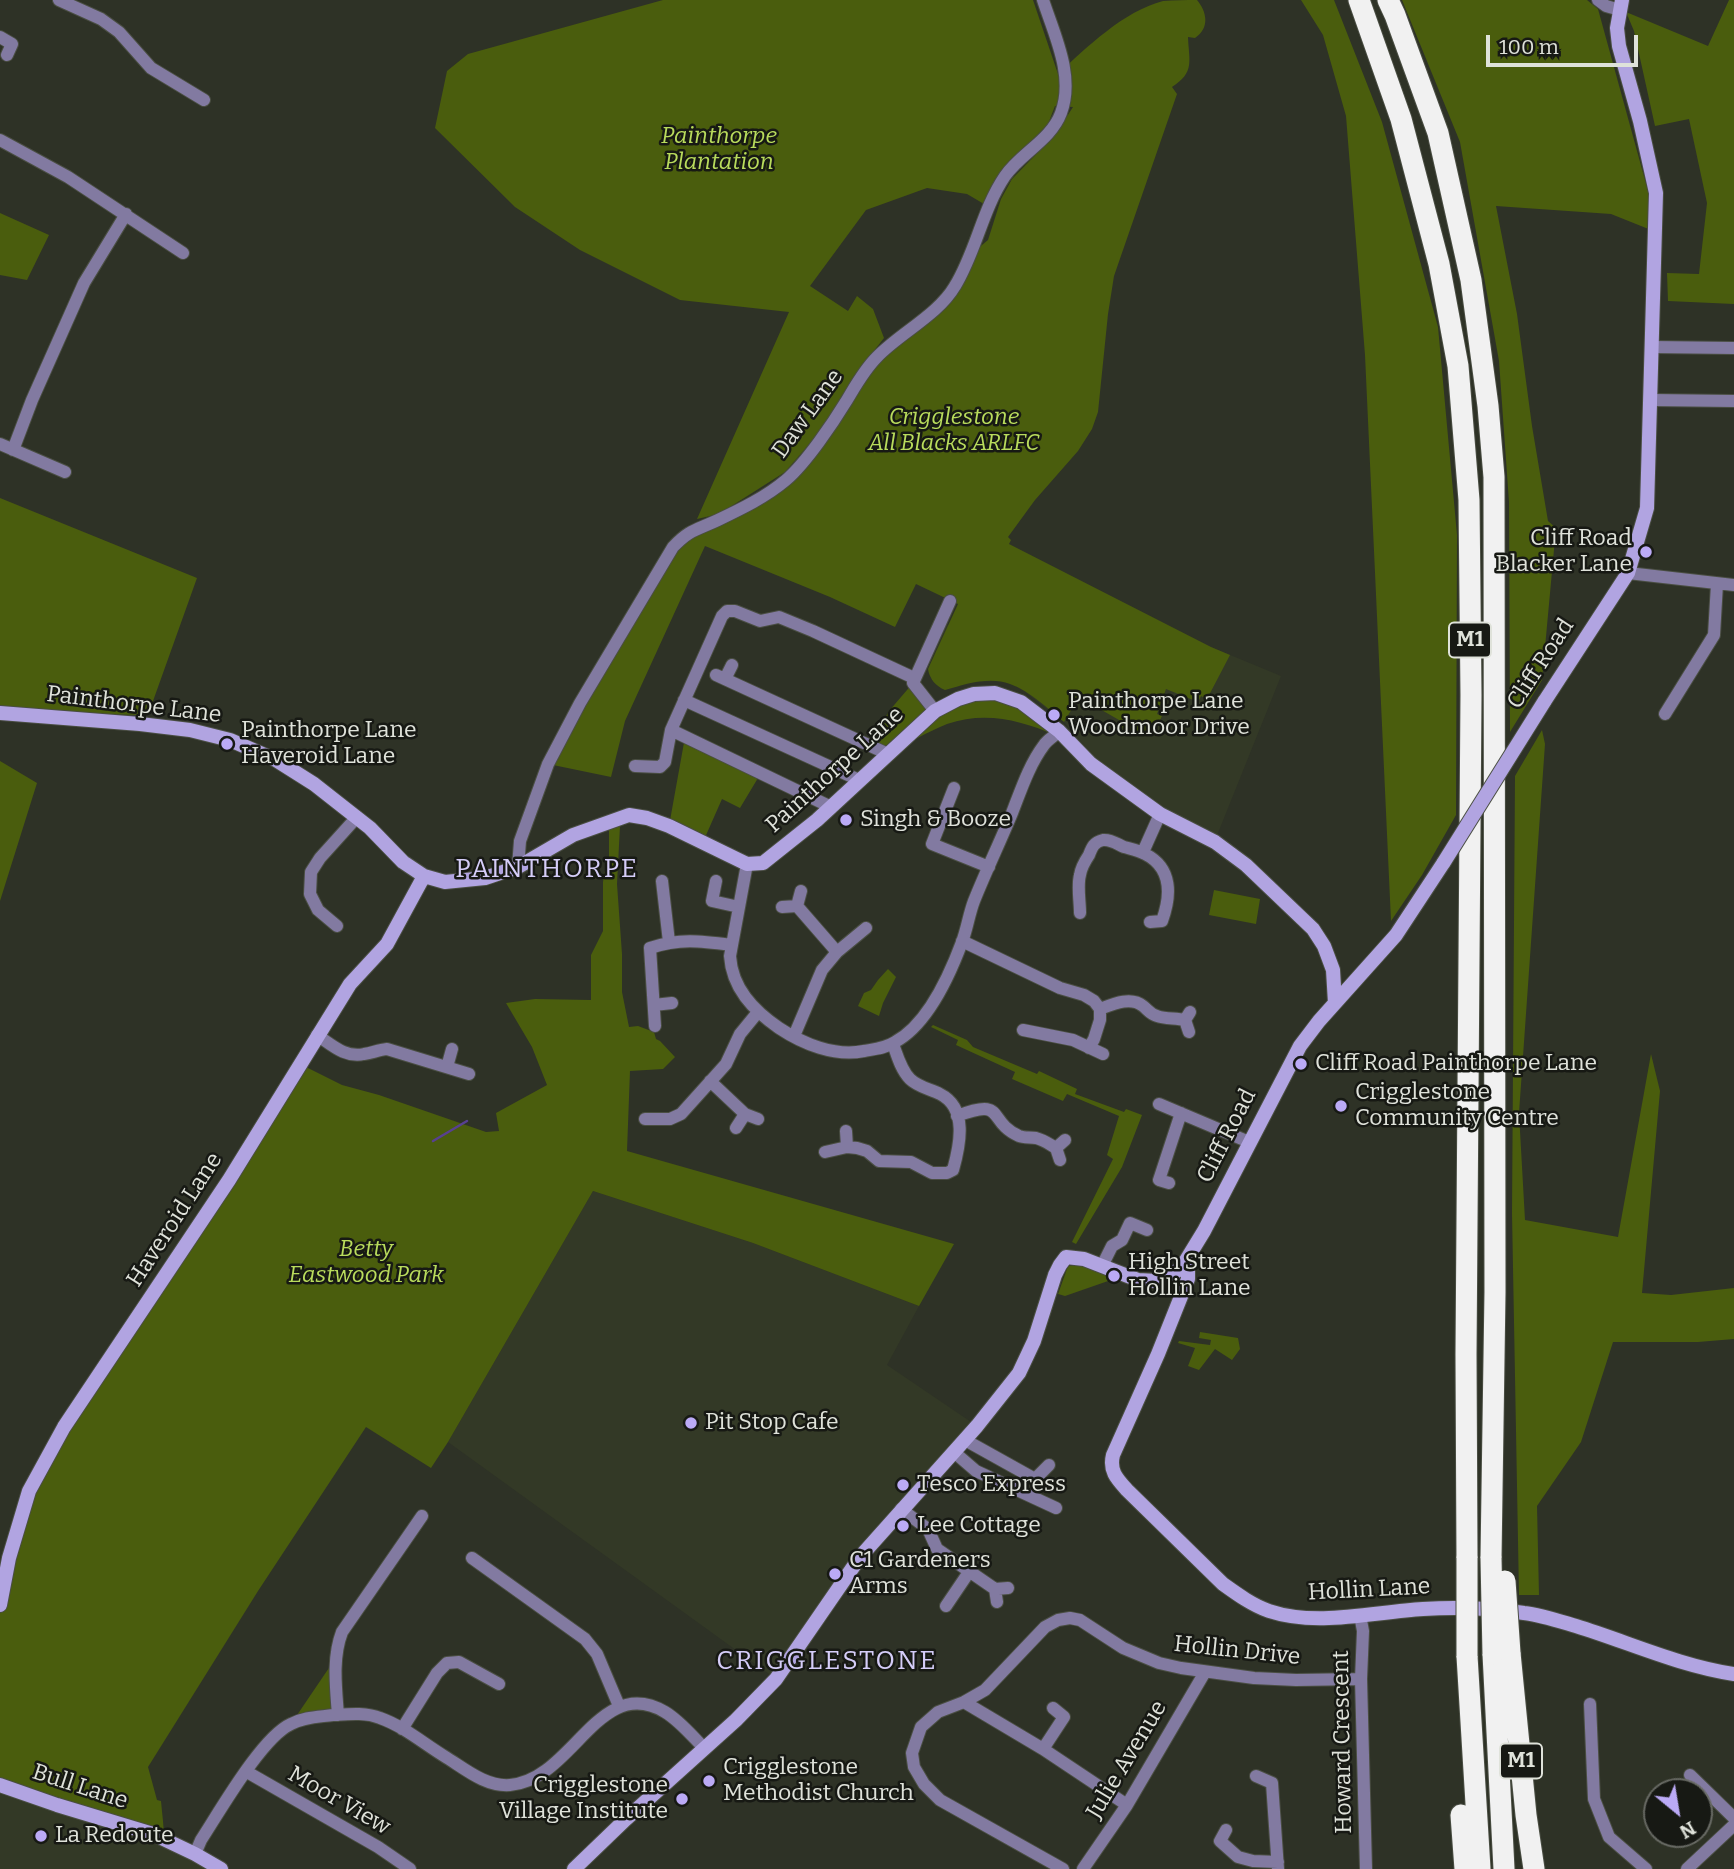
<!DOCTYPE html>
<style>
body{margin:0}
#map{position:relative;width:1734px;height:1869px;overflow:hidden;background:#2e3226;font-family:Bitter,serif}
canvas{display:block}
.north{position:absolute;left:1643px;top:1778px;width:70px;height:70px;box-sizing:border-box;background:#171914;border:2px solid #676963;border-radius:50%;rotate:150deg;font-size:19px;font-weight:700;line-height:28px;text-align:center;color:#dfe2da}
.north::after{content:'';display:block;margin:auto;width:24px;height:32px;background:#bbaaf6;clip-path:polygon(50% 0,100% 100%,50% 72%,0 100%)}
.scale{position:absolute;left:1486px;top:35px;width:152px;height:32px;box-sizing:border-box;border:4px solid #dfe2da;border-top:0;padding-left:9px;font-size:21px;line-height:24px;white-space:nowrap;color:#dfe2da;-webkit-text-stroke:5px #171914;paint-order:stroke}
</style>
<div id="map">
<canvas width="1734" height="1869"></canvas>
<div class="north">N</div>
<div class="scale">100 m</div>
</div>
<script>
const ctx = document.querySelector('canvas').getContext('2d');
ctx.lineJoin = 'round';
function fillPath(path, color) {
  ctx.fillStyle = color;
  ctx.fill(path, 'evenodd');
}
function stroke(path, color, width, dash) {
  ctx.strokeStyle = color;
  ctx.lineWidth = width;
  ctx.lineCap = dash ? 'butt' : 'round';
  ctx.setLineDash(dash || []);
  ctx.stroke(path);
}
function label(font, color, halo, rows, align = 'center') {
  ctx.font = font + ' Bitter,serif';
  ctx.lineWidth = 5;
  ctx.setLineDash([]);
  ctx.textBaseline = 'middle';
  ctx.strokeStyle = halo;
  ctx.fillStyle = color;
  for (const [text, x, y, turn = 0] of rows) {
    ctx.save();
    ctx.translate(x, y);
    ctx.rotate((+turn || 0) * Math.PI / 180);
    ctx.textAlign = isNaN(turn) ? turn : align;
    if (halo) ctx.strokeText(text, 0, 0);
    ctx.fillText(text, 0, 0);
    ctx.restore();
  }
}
fillPath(new Path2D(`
 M947,625l264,22 70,29 -65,162 -68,-39 -48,-36 -36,-41 -40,-31 -13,-7 -10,-3 -31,1 -25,8 -6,-3 -10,-12 -1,-6z
 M593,1191l160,52 166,63 -32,59 90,61 -76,83 -125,170 -328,-237z
 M0,1785l153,49 68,35h-221z`), '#333926');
fillPath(new Path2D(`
 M663,0h370l25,74c29,-27 66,-63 105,-73 11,-1 23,-1 34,-1 10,12 13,28 -2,38l-7,-1c1,25 7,35 -16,50l5,7 -63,182 -6,38 -10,98 -6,17 -14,22 -43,49 -27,37 3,3 -2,4 202,103 19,8 -23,44 -6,-3 -3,6 -32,-13 -9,25 5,2 -6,12 -14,8 -9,-2 -10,-6 -4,-8 -40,-23 -15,25c-16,-13 -34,-31 -54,-38 -20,-8 -45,0 -65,6 -9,-4 -15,-10 -17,-21l30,-65 -42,-20 -21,43 -65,-30 -125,-51 -80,175 -14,56 -58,-12 120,-218 113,-67 74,-102 78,-71 32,-52 18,-15 13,-41 11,-20 43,-44 18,-28 -18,-1 -7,18 -52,54 -12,26 -17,-10 -40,-6 -61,22 -56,76 38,25 9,-15 16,13 11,29 -22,28 -44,68 -33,38 -66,42 -22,5 92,-207 -109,-12 -100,-50 -65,-43 -80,-79 12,-57 21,-17z
 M1301,0h33l48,122 56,205 19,208 -1,280 -34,60 -31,46 -26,-566 -19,-239 -23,-81z
 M1402,0h185l11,9 50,182 3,39 -40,-16 -115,-8 21,108 15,112 16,95 8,7 -14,152 -32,52 -1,-230 -10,-141 -39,-219z
 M1729,0h5v304l-66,-3 -1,-28 32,1 8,-71 -18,-84 -34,7 -21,-95 -8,-19 82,34z
 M0,213l49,22 -22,45 -27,-5z
 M0,498l197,80 -49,137 -148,-2z
 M913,683l22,28 12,-7 61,-8 47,39c-35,-15 -70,-24 -108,-11 -20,8 -40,20 -59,30l-18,-8 19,-35z
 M1542,730l3,14 -26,369 6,107 93,17 33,-183 9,37 -18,202 29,2 63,-7v51l-36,3h-85l-32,100 -44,64 2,89h-20l-7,-382 3,-437z
 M685,737l76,36 -21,35 -18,-9 -19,43 -34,-16z
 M0,761l37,22 -37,118z
 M620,826l-3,58 5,70v38l7,35 9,-1 16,6 2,7 4,2 15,16 -12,12 -33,2 -3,80 327,93 -35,62 -166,-63 -160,-52 -145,251 -17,26 -65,-41 -108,164 -110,176 9,33 4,1c1,12 3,25 3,39l-164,-55v-180l29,-114 271,-427 42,21 37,10 107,37 13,-1 -3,-18 51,-28 -15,-38 -26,-44 29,-4 56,1v-45l12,-24v-49l4,-23 2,-1v-29z
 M1214,890l46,9 -4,25 -47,-9z
 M888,969l8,8 -13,26 -4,13 -21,-10 6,-13 7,-3 7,-10z
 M933,1025l34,15 6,7 64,27 2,-3 38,18 -2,5 49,18 2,-3 16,6 -20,52 -46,77 -4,-2 41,-83 -6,-4 12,-39 -52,-22 -4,7 -51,-22 3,-7 -59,-27 2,-5 -27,-13z
 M1081,1264l31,14 -1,2 -46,16 -7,-2 9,-25 2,-3z
 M1200,1332l38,6 2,11 -8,11 -17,-11 -16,21 -11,-4 7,-18 -17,-5 1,-2 31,4 1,-5 -12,-2z
 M335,1659l2,54 -44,8z`), '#4a5d0d');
stroke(new Path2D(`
 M433,1141l34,-20`), '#584091', 2.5);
const street = new Path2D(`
 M59,0l42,19 18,13 32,36 53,32
 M1598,0l8,6 14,4
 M0,37l12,7 -5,11
 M0,140l68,37 115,76
 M1651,347l83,1
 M1650,400l84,1
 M0,444l65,28
 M13,450l19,-50 52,-117 42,-69
 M1628,573l106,12
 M716,675l172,79
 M725,679l7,-14
 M684,700l175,80
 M935,711l-22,-28 37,-82
 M1665,714l49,-79 3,-51
 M671,730l160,77
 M635,766l25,1 5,-5 6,-32 51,-114 5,-5h8l25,10 19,-4 34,14 101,47
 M954,788l-22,56 57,23
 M1143,852l17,-38
 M747,864l-17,92c2,32 23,54 49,72 24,16 56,29 85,23 11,-2 22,-3 31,-9 33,-18 54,-65 67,-100 5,-13 7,-28 12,-41 12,-30 26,-59 38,-88 9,-23 17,-48 32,-68 4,-6 11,-9 15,-14
 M518,867l2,-26 28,-77 32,-61 93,-156c17,-18 24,-17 45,-27 23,-11 48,-23 68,-40 20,-17 47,-57 61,-80 9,-15 17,-30 30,-43 23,-24 61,-42 78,-71 21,-34 27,-76 50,-110 16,-23 46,-36 56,-63 14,-37 -7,-79 -18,-113
 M662,881l7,61
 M716,881l-4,20 27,6
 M797,906l40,46
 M782,907l15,-1 4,-15
 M1080,913c0,-12 -3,-27 0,-38 1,-7 5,-14 9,-20 3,-8 5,-13 14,-15 8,-1 14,4 21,7 7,2 14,3 21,7 28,14 26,42 17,67l-12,1
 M337,926l-19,-16 -8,-16 1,-22 9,-14 37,-41
 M962,941l98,47 24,7 10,6 6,8v11l-6,19 -5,9
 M654,1005l18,-2
 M1100,1009c13,-5 31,-13 43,-3 5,4 7,8 14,10 8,3 18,2 28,4
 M655,1026l-5,-78c29,-10 51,-7 82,-3
 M1023,1030l50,10 30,14
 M1189,1032l-4,-12 5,-8
 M317,1035c15,10 28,23 47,19 8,-1 14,-4 23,-5l82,25
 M794,1036l28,-66 15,-18 29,-24
 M447,1067l5,-18
 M710,1081l35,33 13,5
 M1159,1104l90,38
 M957,1116c50,-19 29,5 62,20 5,2 11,1 17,2 8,2 13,6 20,10
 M645,1119h25l11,-5 45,-50 14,-30 18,-22
 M736,1128l9,-14
 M846,1131l1,16
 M825,1152l22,-5 10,1 10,3 12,10 32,1 21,11h15l6,-3c7,-25 15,-62 -13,-76 -10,-5 -22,-7 -30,-15 -9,-9 -13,-24 -17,-35
 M1060,1160l-4,-12 9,-8
 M1169,1183l-10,-3 22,-67
 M1102,1266l10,-20 10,-6 8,-17 17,7
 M965,1440l70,39 14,-14
 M954,1452l22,19 80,37
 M901,1509l27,20 9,20 58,40
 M472,1558l113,81 12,15 22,52
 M997,1602l-2,-13 13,-1
 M946,1606l23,-34
 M1360,1615l3,16 -2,48 5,190
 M964,1702l79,47 84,56
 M1590,1704l4,95 15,38 37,32
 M338,1715c-2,-27 -6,-57 4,-83l80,-116
 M402,1729l35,-56 10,-10 12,-1 40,22
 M1043,1749l21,-32 -11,-9
 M247,1772l131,75 32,22
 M1690,1775l44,43
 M1256,1776l16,7 6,86
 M1226,1830l-6,11 18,16 15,4 25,1
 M195,1854l6,-14c19,-29 61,-103 90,-116 13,-7 28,-7 42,-9 15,-1 33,-3 47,3 23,8 43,25 64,38 20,12 41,31 66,29 63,-5 89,-112 155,-73 15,9 27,24 39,36
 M1063,1869l-123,-69 -16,-16 -10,-17 -2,-14 9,-26 17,-15 26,-10 21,-12 60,-63 13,-7 12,-2 10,2 43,28 36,15 22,5 73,10 42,2 65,-1
 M1083,1869l44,-64 78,-133
 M1687,1869l47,-44`);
const secondary = new Path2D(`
 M1544,702l84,-129 19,-65 9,-315 -16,-72 -21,-75 -2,-18 5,-28
 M0,713l140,11 50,6 40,10 46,20 38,24 56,44 33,34 21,14 21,6 40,-4 33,-11 55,-32 56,-20 18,3 22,8 78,38 16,-1 54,-43 118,-109 23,-12 16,-5 21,-1 26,9 38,29 32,33 40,29 29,21 55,28 31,23 67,64 11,17 9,24 2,33
 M1188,1259v20l-30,75 -45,101c-4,16 4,24 14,35l96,94c14,10 29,21 46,27 48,16 104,1 154,-2 34,-2 67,-1 101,4 17,2 35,8 52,13 52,16 104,40 158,48
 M0,1605l9,-47 20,-67 35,-64 165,-247 121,-196 37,-40 37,-68
 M0,1785l57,20 96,29 42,20 26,15
 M574,1869l52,-50 110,-99 40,-41 84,-122 117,-131 42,-53 15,-32 21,-66 5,-10 6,-8 18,2 54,21 19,1 10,-3 15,-11 22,-36 96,-185 19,-25 77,-86 48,-73`);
const highway = new Path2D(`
 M1359,0l42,119 38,145 19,102 11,134 2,195 -5,659 1,204
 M1388,0l7,15 43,118 33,147 17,126 6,71 1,815 -4,266
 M1510,1653l16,162 8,54
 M1493,1654l11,215
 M1467,1656l13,213
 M1461,1815l4,54`);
stroke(street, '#4a4e43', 14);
stroke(secondary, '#4a4e43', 16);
stroke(highway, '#4a4e43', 23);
stroke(street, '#827aa1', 12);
stroke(secondary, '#b1a4e1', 14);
stroke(highway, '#f1f1f1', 21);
const secondaryBridge = new Path2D(`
 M1444,862l100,-160`);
const highwayBridge = new Path2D(`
 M1491,1558l2,96
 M1505,1581l5,72
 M1467,1656v-98`);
stroke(secondaryBridge, '#4a4e43', 16, []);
stroke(highwayBridge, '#4a4e43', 23, []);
stroke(secondaryBridge, '#b1a4e1', 14);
stroke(highwayBridge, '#f1f1f1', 21);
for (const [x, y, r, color] of [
 [1646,552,7,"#bbaaf6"],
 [1054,715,7,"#bbaaf6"],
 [227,744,7,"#bbaaf6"],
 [846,820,7,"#bbaaf6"],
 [1301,1064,7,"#bbaaf6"],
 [1341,1106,7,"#bbaaf6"],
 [1114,1276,7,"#bbaaf6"],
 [691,1423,7,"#bbaaf6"],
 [903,1485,7,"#bbaaf6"],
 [903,1526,7,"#bbaaf6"],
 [835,1574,7,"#bbaaf6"],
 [709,1781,7,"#bbaaf6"],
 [682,1799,7,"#bbaaf6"],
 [41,1836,7,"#bbaaf6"]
]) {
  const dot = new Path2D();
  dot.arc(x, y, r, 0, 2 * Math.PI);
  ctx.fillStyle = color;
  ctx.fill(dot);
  stroke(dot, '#171914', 2.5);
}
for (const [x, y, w] of [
 [1470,640,42],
 [1521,1761,42]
]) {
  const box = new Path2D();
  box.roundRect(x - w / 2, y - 17.5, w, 35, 5);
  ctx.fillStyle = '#171914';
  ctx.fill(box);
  stroke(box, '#dfe2da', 2);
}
label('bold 21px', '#dfe2da', null, [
 ["M1",1470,640],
 ["M1",1521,1761]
]);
label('italic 23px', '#b9dc5c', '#171914', [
 ["Painthorpe",719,137],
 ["Plantation",719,163],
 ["Crigglestone",954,418],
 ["All Blacks ARLFC",954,444],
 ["Betty",366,1250],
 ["Eastwood Park",366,1276]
]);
label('23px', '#dfe2da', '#171914', [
 ["Daw Lane",808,414,-54],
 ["Cliff Road",1541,664,-57],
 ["Painthorpe Lane",134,705,7],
 ["Painthorpe Lane",835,770,-42],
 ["Cliff Road",1227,1136,-63],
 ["Haveroid Lane",175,1220,-57],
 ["Hollin Lane",1369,1590,-3],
 ["Hollin Drive",1237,1651,6],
 ["Howard Crescent",1343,1742,-91],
 ["Julie Avenue",1127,1760,-59],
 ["Bull Lane",80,1787,18],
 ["Moor View",339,1801,30]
]);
label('23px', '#dfe2da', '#171914', [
 ["Cliff Road",1632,539,"right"],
 ["Blacker Lane",1632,565,"right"],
 ["Painthorpe Lane",1068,702],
 ["Woodmoor Drive",1068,728],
 ["Painthorpe Lane",241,731],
 ["Haveroid Lane",241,757],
 ["Singh & Booze",860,820],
 ["Cliff Road Painthorpe Lane",1315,1064],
 ["Crigglestone",1355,1093],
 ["Community Centre",1355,1119],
 ["High Street",1128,1263],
 ["Hollin Lane",1128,1289],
 ["Pit Stop Cafe",705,1423],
 ["Tesco Express",917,1485],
 ["Lee Cottage",917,1526],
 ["C1 Gardeners",849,1561],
 ["Arms",849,1587],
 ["Crigglestone",723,1768],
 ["Methodist Church",723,1794],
 ["Crigglestone",668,1786,"right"],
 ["Village Institute",668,1812,"right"],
 ["La Redoute",55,1836]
], 'left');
ctx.letterSpacing = '2px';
label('26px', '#d5cdf8', '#171914', [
 ["PAINTHORPE",547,870],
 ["CRIGGLESTONE",827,1662]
]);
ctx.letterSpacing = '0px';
</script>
